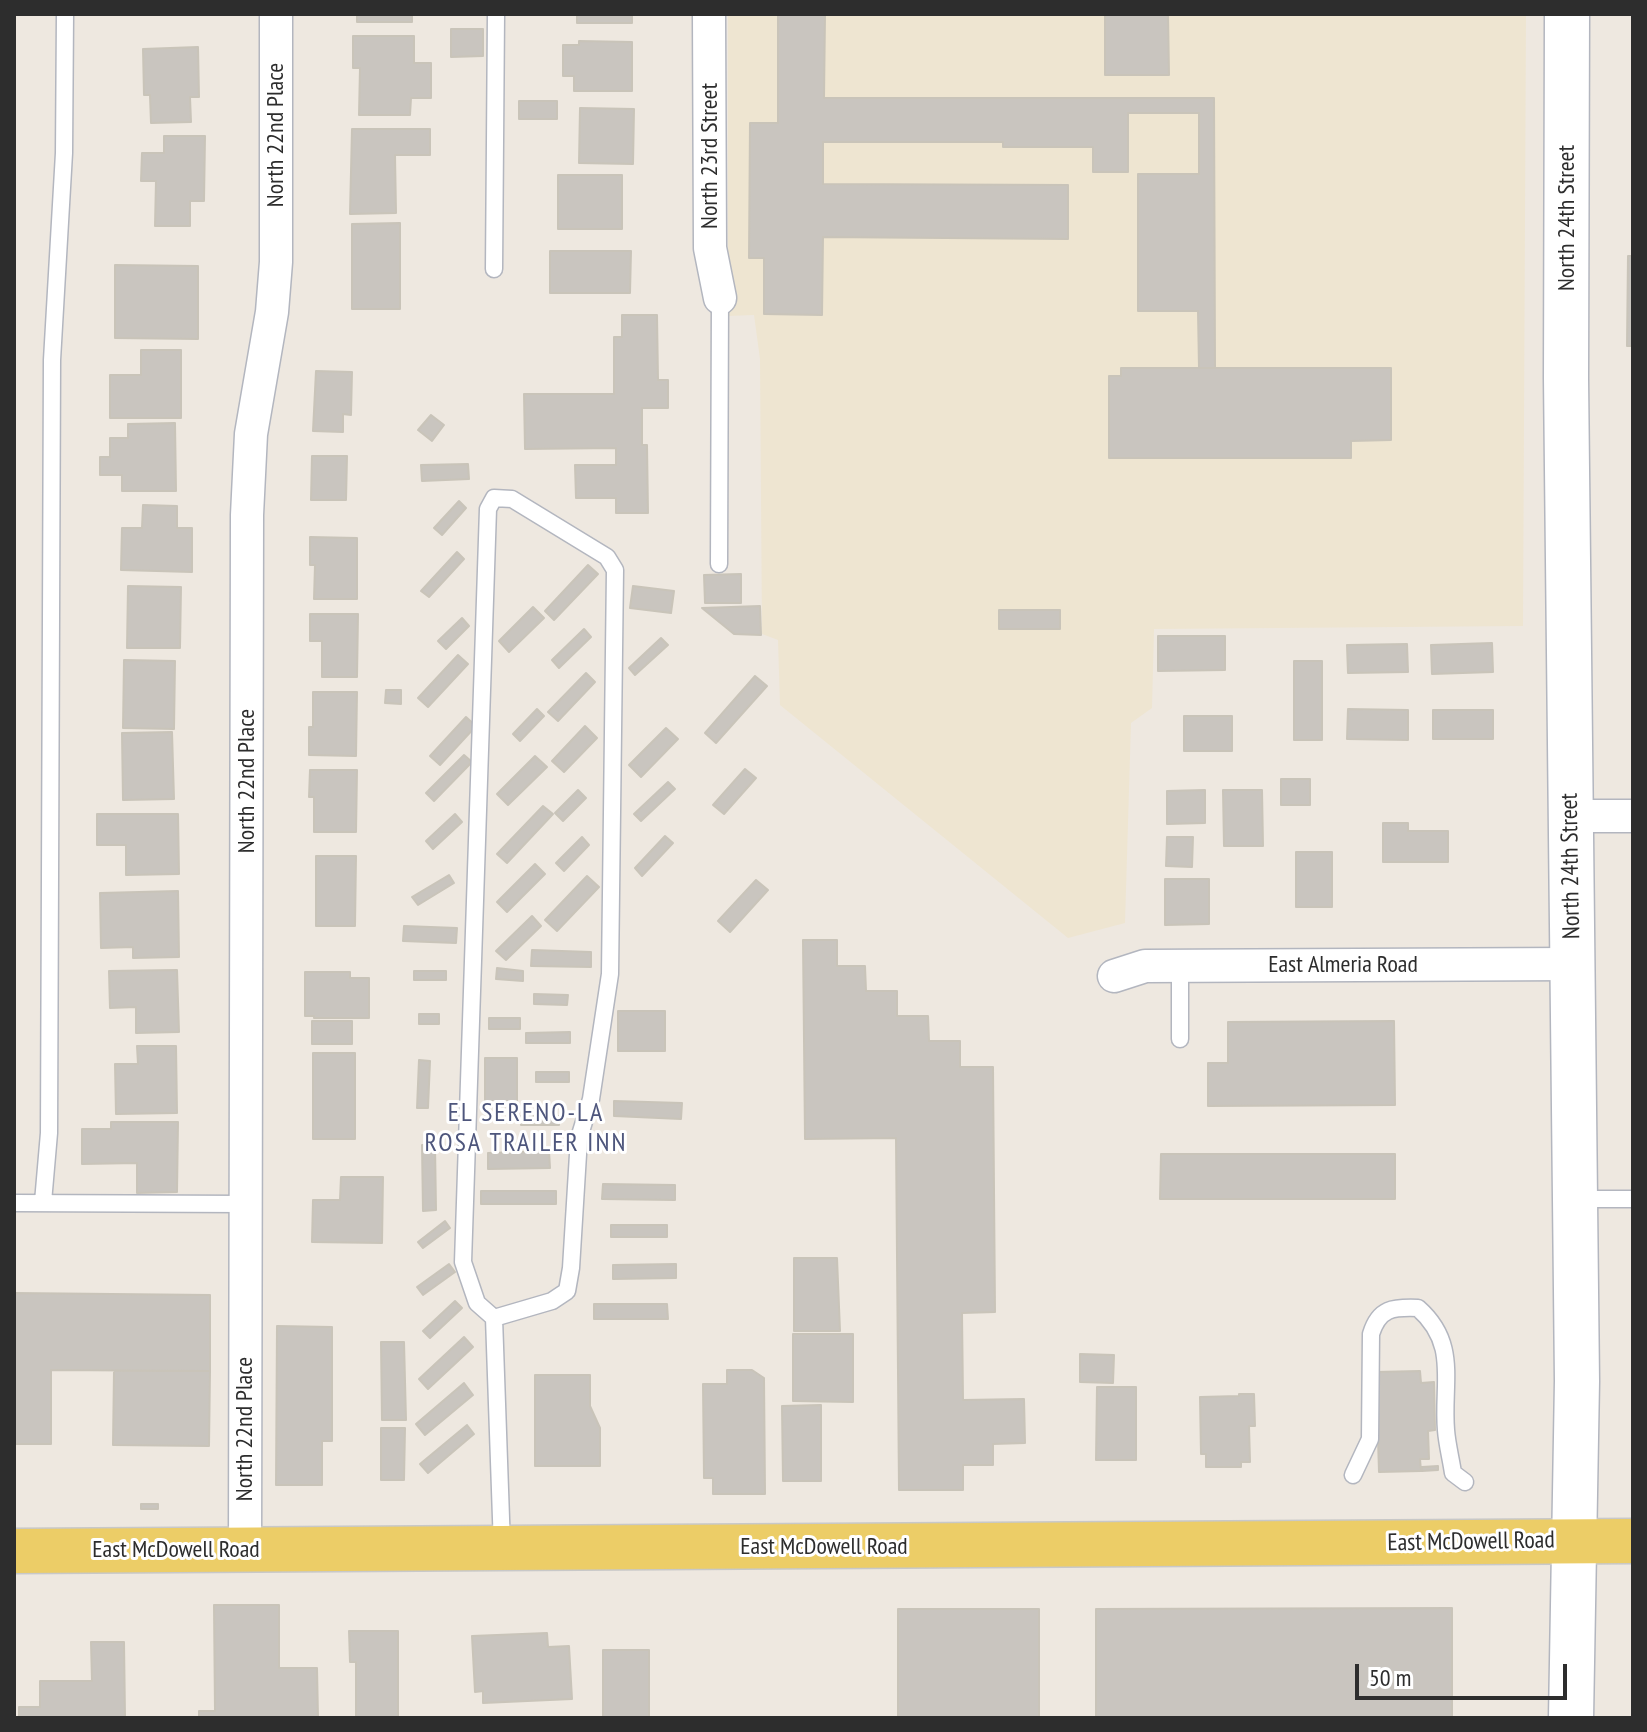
<!DOCTYPE html>
<style>
body{margin:0}
#map{position:relative;width:1647px;height:1732px;overflow:hidden;background:#eee8e0;font-family:"PT Sans Narrow",sans-serif}
canvas{display:block}
.frame{position:absolute;inset:0;border:16px solid #2d2d2d;pointer-events:none}
.scale{position:absolute;left:1355px;top:1664px;width:212px;height:36px;box-sizing:border-box;border:4px solid #2d2d2d;border-top:0;padding-left:10px;font-size:24px;line-height:28px;white-space:nowrap;color:#2d2d2d;-webkit-text-stroke:6px #fff;paint-order:stroke}
</style>
<div id="map">
<canvas width="1647" height="1732"></canvas>
<div class="frame"></div>
<div class="scale">50 m</div>
</div>
<script>
const ctx = document.querySelector('canvas').getContext('2d');
ctx.lineJoin = 'round';
function fillPath(path, color) {
  ctx.fillStyle = color;
  ctx.fill(path, 'evenodd');
}
function stroke(path, color, width, dash) {
  ctx.strokeStyle = color;
  ctx.lineWidth = width;
  ctx.lineCap = dash ? 'butt' : 'round';
  ctx.setLineDash(dash || []);
  ctx.stroke(path);
}
function label(font, color, halo, rows, align = 'center') {
  ctx.font = font + ' "PT Sans Narrow",sans-serif';
  ctx.lineWidth = 6;
  ctx.setLineDash([]);
  ctx.textBaseline = 'middle';
  ctx.strokeStyle = halo;
  ctx.fillStyle = color;
  for (const [text, x, y, turn = 0] of rows) {
    ctx.save();
    ctx.translate(x, y);
    ctx.rotate((+turn || 0) * Math.PI / 180);
    ctx.textAlign = isNaN(turn) ? turn : align;
    if (halo) ctx.strokeText(text, 0, 0);
    ctx.fillText(text, 0, 0);
    ctx.restore();
  }
}
fillPath(new Path2D(`
 M728,14h798l-3,612 -369,3 -2,79 -21,15 -6,200 -57,15 -288,-233 -2,-65 -16,-6 -2,-275 -6,-44 -26,1z`), '#eee5d1');
const building = new Path2D(`
 M357,14h55v8h-55z
 M577,14h55v9h-55z
 M778,14h47l-1,84h390l1,270h-16l-1,-57h-60v-137h61v-61h-71v59h-35v-25h-90v-5h-180v42l245,1v54l-245,-2 -1,78 -58,-1v-56h-15l1,-135h28z
 M1105,14h63l1,61h-64z
 M451,29h32v27l-32,1z
 M353,36h61v27h17v35h-20l-1,17h-51l1,-47h-7z
 M579,41l53,1v49h-58v-15h-11v-31h16z
 M198,47l1,50h-9l1,25 -40,1 -1,-28h-6l-1,-46z
 M519,101h38v18h-38z
 M580,108l54,1 -1,55 -54,-1z
 M352,129h78v26h-35l1,58 -46,1z
 M164,136h41l-1,65h-14v25h-35l1,-45h-15l1,-28h22z
 M558,175h64v54h-64z
 M400,223v86h-48v-85z
 M550,251h81l-1,42h-80z
 M1628,256h5v90h-6z
 M115,265l83,1v73l-83,-1z
 M622,315h35l1,65h10v28h-26v37h5l1,68h-32v-15h-40l-1,-33h41v-17l-91,1 -1,-55h90v-57h8z
 M141,350h40v68h-71v-43h31z
 M1121,368h270v72l-40,1v17h-242v-82h12z
 M316,371l36,1 -1,43 -8,-1v18l-30,-1z
 M431,415l13,10 -12,16 -14,-11z
 M175,423l1,68h-54v-16h-22v-18h10v-19h18v-14z
 M312,456h35l-1,44h-35z
 M468,464l1,15 -47,2 -1,-16z
 M459,501l7,7 -24,27 -8,-7z
 M143,505l34,1v22h15v44l-71,-2 1,-42h20z
 M310,537l47,1v61h-43l1,-34h-5z
 M457,552l7,7 -35,38 -8,-6z
 M588,565l10,9 -44,46 -9,-9z
 M741,574v29h-36l-1,-28z
 M128,586l53,1 -1,61h-53z
 M633,586l41,5 -3,22 -41,-5z
 M760,606l1,29 -27,-1 -32,-26z
 M533,607l11,11 -35,34 -10,-11z
 M999,610h61v19h-61z
 M310,614h48l-1,63h-35v-36h-12z
 M462,618l7,8 -23,23 -8,-8z
 M584,629l7,8 -32,31 -7,-8z
 M1158,636h67v34l-67,1z
 M661,638l7,7 -33,30 -6,-7z
 M1492,643l1,29 -61,2 -1,-29z
 M1407,644l1,28 -60,1 -1,-28z
 M458,655l10,9 -40,43 -10,-9z
 M124,660l51,1 -1,68 -51,-1z
 M1294,661h28v79h-28z
 M586,673l9,9 -37,39 -10,-9z
 M755,676l12,10 -51,57 -11,-10z
 M386,690h15v14l-16,-1z
 M313,692h44l-1,64 -47,-1v-28h4z
 M537,709l7,7 -24,25 -7,-7z
 M1348,709l60,1v30l-61,-1z
 M1433,710h60v29h-60z
 M1184,716h48v35h-48z
 M466,717l10,9 -36,39 -10,-9z
 M585,726l12,12 -33,34 -12,-11z
 M666,728l12,11 -37,38 -12,-12z
 M172,732l2,67 -51,1 -1,-67z
 M464,755l8,7 -38,39 -8,-8z
 M535,756l12,11 -39,38 -11,-11z
 M745,769l11,9 -32,36 -11,-9z
 M310,770h47l-1,62h-42v-35h-5z
 M1281,779h29v26h-29z
 M668,782l7,7 -34,32 -7,-7z
 M578,790l8,8 -23,23 -8,-8z
 M1205,790v33l-38,1v-33z
 M1223,790h39l1,56h-39z
 M543,806l10,8 -46,49 -10,-9z
 M97,814h81l1,60 -53,1v-30h-29z
 M455,814l7,8 -29,27 -7,-8z
 M1383,823h25v8h40v31h-65z
 M665,836l8,7 -31,33 -7,-8z
 M582,837l7,8 -25,26 -8,-8z
 M1167,837h26l-1,30 -26,-1z
 M1296,852h36v55h-36z
 M316,856h40l-1,70h-39z
 M535,864l10,10 -38,38 -10,-10z
 M449,875l5,8 -36,22 -6,-8z
 M587,876l12,11 -42,44 -12,-11z
 M1165,879h44v45l-44,1z
 M756,880l12,10 -38,42 -12,-11z
 M178,891l1,66 -46,1v-11l-32,1 -1,-55z
 M532,916l9,10 -35,34 -10,-9z
 M404,926l53,2 -1,15 -53,-2z
 M803,940h34v26h28l1,25h31v25h31l1,25h31v26h33l2,245 -33,1 1,87 61,-1 1,44 -32,1v21h-30v25h-64l-3,-352 -91,1z
 M532,950l59,2v15l-60,-1z
 M497,968l26,3v10l-27,-2z
 M177,970l2,62 -43,1v-26l-26,1 -1,-37z
 M414,971h32v9h-32z
 M305,972h45v6h19v40h-55v-2h-9z
 M534,994l34,1 -1,10 -33,-1z
 M618,1011h47v40h-47z
 M419,1014h20v10h-20z
 M489,1018h31v11h-31z
 M312,1021h40v23h-40z
 M1394,1021l1,84 -187,1v-43h20v-41z
 M570,1032v11h-44v-10z
 M137,1046h39l1,67 -61,1 -1,-50h23z
 M313,1053h42v86h-42z
 M485,1058h32v49h-32z
 M419,1060l11,1 -2,47h-11z
 M536,1072h33v10h-33z
 M614,1101l68,2 -1,16 -67,-3z
 M521,1116h38v9h-38z
 M111,1122h67l-1,70 -40,1v-30l-55,1v-35h29z
 M422,1145h13l1,65 -13,1z
 M549,1151l1,17 -62,1v-16z
 M1161,1154h234v45h-235z
 M341,1177h42l-1,66 -70,-1 1,-42h27z
 M603,1184l72,1v15l-73,-1z
 M481,1191h75v13h-75z
 M445,1221l5,7 -27,20 -5,-6z
 M611,1225h56v12h-56z
 M794,1258h43l3,73h-46z
 M449,1264l6,8 -32,23 -6,-8z
 M676,1264v14l-63,1v-14z
 M14,1293l196,2v76l-159,-1v74h-37z
 M455,1301l7,7 -32,30 -7,-7z
 M594,1304h73l1,15h-74z
 M277,1326l55,1v114h-10v44h-46z
 M793,1334h60v68l-60,-1z
 M464,1337l9,10 -45,42 -9,-10z
 M381,1342h23l2,78h-24z
 M1080,1354l34,1 -1,28 -33,-1z
 M727,1370h25l12,8 1,116h-52v-16h-9l-1,-94h24z
 M114,1371h96l-1,75 -96,-1z
 M1420,1371l1,12 13,-1 1,48 -7,1 1,28h-9l1,12 -42,1 -3,-100z
 M535,1375h55v31l10,22v38h-65z
 M464,1383l9,12 -48,40 -9,-11z
 M1097,1387h39v73h-40z
 M1239,1394h15l1,32h-6l1,36h-9v5h-35v-13h-5l-1,-57 39,-1z
 M821,1405v76h-38l-1,-75z
 M467,1425l7,9 -46,39 -8,-9z
 M381,1428h24l-1,52h-23z
 M1438,1466v4l-16,1v-4z
 M141,1504h17v5h-17z
 M214,1605h65v63h38l1,50h-119v-7h16z
 M1452,1608v110h-356v-109z
 M898,1609h141v109h-141z
 M349,1631h49v87h-42v-56h-6z
 M547,1633l1,14 21,-1 3,53 -89,4v-12l-8,1 -3,-56z
 M91,1642h33l1,76h-106v-11h21v-26h52z
 M603,1650h46v68h-46z`);
fillPath(building, '#c9c5bf');
stroke(building, '#c9c4b9', 2);
const service = new Path2D(`
 M494,269l2,-255
 M719,564l1,-266
 M1180,1039v-73
 M1579,1199h54
 M43,1202l6,-69 3,-773 12,-207 1,-139
 M14,1203l230,1
 M494,1318l58,-17 15,-10 4,-23 8,-130 12,-39 19,-125 5,-404 -8,-13 -95,-58 -18,-1 -6,11 -25,753 14,41 17,15 8,229
 M1353,1475l17,-36 1,-105c8,-26 22,-27 47,-26 41,36 24,75 28,122 1,14 5,29 7,43l12,9`);
const minor = new Path2D(`
 M709,14l1,234 10,50
 M1571,816h62
 M1114,976l31,-10 428,-2
 M245,1550l2,-1035 4,-81 21,-122 4,-50v-248`);
const secondary = new Path2D(`
 M1567,14l-1,364 11,1003 -6,337`);
const primary = new Path2D(`
 M14,1551l1619,-10`);
stroke(service, '#b3b6bf', 19);
stroke(minor, '#b3b6bf', 35);
stroke(secondary, '#b3b6bf', 47);
stroke(primary, '#c8c8c8', 47);
stroke(service, '#fff', 16);
stroke(minor, '#fff', 32);
stroke(secondary, '#fff', 44);
stroke(primary, '#eccd67', 44);
label('24px', '#2d2d2d', '#fff', [
 ["North 22nd Place",276,135,-90],
 ["North 23rd Street",710,156,-90],
 ["North 24th Street",1567,218,-90],
 ["North 22nd Place",247,781,-90],
 ["North 24th Street",1571,866,-91],
 ["East Almeria Road",1343,965],
 ["North 22nd Place",245,1429,-90],
 ["East McDowell Road",1471,1542,-1],
 ["East McDowell Road",824,1547],
 ["East McDowell Road",176,1550]
]);
ctx.letterSpacing = '2px';
label('26px', '#4e567c', '#fff', [
 ["EL SERENO-LA",526,1114],
 ["ROSA TRAILER INN",526,1144]
]);
ctx.letterSpacing = '0px';
</script>
